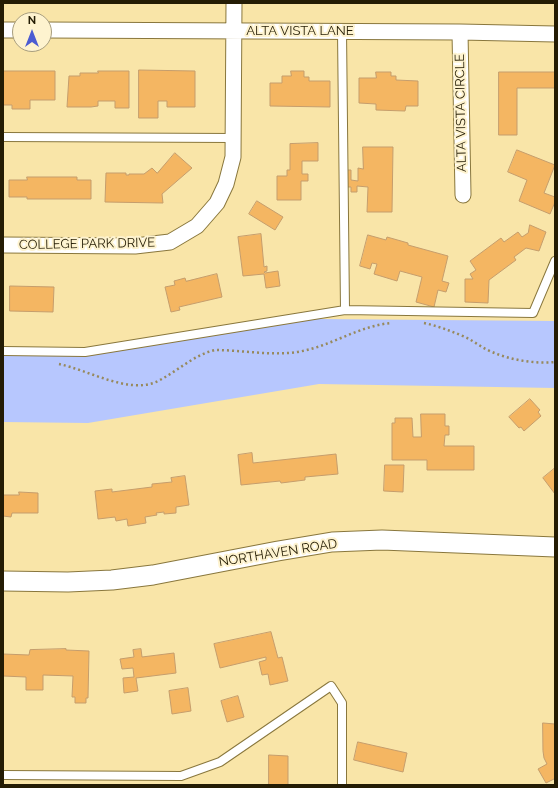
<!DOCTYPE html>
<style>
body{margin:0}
#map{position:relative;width:558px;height:788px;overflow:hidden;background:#f9e5a8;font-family:Raleway,sans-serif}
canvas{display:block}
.frame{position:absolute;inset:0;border:4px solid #241c04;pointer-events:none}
.north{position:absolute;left:12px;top:12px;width:40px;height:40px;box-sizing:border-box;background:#fef3cf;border:1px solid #a79d7e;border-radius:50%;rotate:0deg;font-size:11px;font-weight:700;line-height:16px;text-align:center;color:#241c04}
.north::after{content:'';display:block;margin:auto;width:14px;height:18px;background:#4c5cd2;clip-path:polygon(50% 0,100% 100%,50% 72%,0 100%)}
</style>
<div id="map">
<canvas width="558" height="788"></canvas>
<div class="frame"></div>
<div class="north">N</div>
</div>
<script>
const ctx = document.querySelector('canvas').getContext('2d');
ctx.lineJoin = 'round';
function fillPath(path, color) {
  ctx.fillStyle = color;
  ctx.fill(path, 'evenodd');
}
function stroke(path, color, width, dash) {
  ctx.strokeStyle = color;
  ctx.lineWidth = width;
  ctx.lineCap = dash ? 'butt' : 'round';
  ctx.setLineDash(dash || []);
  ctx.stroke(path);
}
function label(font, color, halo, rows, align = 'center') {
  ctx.font = font + ' Raleway,sans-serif';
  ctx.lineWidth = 4;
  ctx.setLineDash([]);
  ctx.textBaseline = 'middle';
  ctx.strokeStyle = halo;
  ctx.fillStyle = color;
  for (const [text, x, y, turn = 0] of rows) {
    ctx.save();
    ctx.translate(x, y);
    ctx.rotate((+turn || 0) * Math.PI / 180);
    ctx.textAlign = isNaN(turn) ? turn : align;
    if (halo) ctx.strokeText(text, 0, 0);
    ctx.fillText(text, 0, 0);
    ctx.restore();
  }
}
fillPath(new Path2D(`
 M317,319l238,2v67l-236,-4 -231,39 -85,-1v-68h80z`), '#b7c7fe');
const building = new Path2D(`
 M139,70l56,1v36h-28v-6h-9v17h-19z
 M3,71h52v29h-25v9h-18v-4h-9z
 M98,71h31v37h-14v-7h-17v5l-7,1h-24l2,-31h11v-3h18z
 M291,71h13v6h5v4h21v26l-60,-1v-23h12v-7h9z
 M376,72h15v4h5v4l22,1v25h-12l-1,5 -29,-1v-6l-17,-1v-25h17z
 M499,72h56v16h-38v47h-18z
 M318,143v18h-16v13h6v7h-7v19h-24v-24h10v-6h3v-26z
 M363,147h30l-1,65h-25l1,-25 -11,-1v6h-6v-5h-5v-17h5v10l7,1v-13l5,1z
 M517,150l38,15 -11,28 11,4v5l-5,12 -31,-13 8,-21 -19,-8z
 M175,153l17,15 -30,26 1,9 -58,-1 1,-29h20v2h3v-1h15l8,-6 5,5z
 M27,177h50v3h14v19h-64v-2h-18v-17h18z
 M257,201l26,16 -8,13 -26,-16z
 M530,225l16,7 -7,19 -13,-3 -12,9 2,3 -27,20 -1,23 -23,-1v-23h8l-3,-5 6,-4 -6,-9 31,-23 3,4 14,-10 4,5 6,-4z
 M261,234l3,33 3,-1v5l-3,1 1,1 13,-2 2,15 -14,2 -2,-14 -21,2 -5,-39z
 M368,235l18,5 1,-3 21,6v2l40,11 -6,25 7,2 -3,9 -8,-2 -4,17 -18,-5 6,-25 -22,-6 -3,10 -23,-7 3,-10 -5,-1 -2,6 -10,-3z
 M217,274l5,23 -43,10 1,3 -9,2 -6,-25 10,-2 -1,-4 11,-3 1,3z
 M10,286l44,1 -1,25 -43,-1z
 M530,399l10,11 -2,2 3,4 -17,15 -3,-4 -2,1 -10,-11z
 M421,414h24v12h4v9h-4l-1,11h30v24h-47v-10h-35v-37h3v-5h17l1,19h8z
 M252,453l1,10 83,-9 2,20 -33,3v3l-24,3 -1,-2 -39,4 -3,-30z
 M385,465h19l-1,27 -19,-1z
 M555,468v26l-12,-16z
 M185,476l4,29 -13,2v6l-12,1v-2l-8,1 1,2 -12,2 1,6 -18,3 -1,-7 -11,2 -1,-4 -17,2 -3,-28 17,-2v3l40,-5v-3l20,-2 -1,-4z
 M19,492l19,1v20h-26l-1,4 -8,-1v-21h16z
 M271,632l7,26 4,-1 6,24 -18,4 -2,-11 -6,1 -3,-13 7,-2v-3l-46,11 -6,-24z
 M66,649v1l23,1 -1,47h-2v5h-11v-6h-3l1,-21 -30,-1v15h-17v-13l-23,-1v-22l26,1 1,-5z
 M141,649l1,8 32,-4 2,20 -40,5 2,13 -14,2 -1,-15 11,-1 -1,-9 -11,1 -2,-10 14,-2 -1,-7z
 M188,688l3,23 -19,3 -3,-23z
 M238,696l6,21 -17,5 -6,-21z
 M543,723l12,1v56l-1,-1 -8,4 -8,-14 9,-5 -3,-6 -1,-7z
 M358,742l49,11 -4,19 -49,-12z
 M269,755l19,1v29h-19z`);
fillPath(building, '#f4b662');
stroke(building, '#c59d6c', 1);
const service = new Path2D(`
 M3,137l230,1
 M345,310l188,3 22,-52
 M3,351l82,1 260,-42 -3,-279
 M3,775l178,1 39,-14 111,-76 11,17v82`);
const minor = new Path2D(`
 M3,30h17
 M44,30l416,2 95,2
 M460,32l3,163
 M3,245l132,1 35,-4 27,-16 20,-23 9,-19 7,-27 1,-154`);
const tertiary = new Path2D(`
 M3,581l65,1 44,-2 41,-5 125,-24 54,-9 50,-2 173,7`);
stroke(service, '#89773d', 10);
stroke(minor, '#89773d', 17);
stroke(tertiary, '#89773d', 21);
stroke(new Path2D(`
 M424,323c14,3 27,8 41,14 9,4 17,11 27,15 19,8 42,12 63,10
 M59,364c29,6 69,30 97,18 21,-10 37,-27 59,-32 26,0 56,6 82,2 33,-5 61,-26 94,-29`), '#97895d', 2.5, [2, 3]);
stroke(service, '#fff', 8);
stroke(minor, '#fff', 15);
stroke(tertiary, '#fff', 19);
label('13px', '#241c04', '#fef3cf', [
 ["ALTA VISTA LANE",300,31],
 ["ALTA VISTA CIRCLE",461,113,-91],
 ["COLLEGE PARK DRIVE",87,244,-1],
 ["NORTHAVEN ROAD",278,553,-9]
]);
</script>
